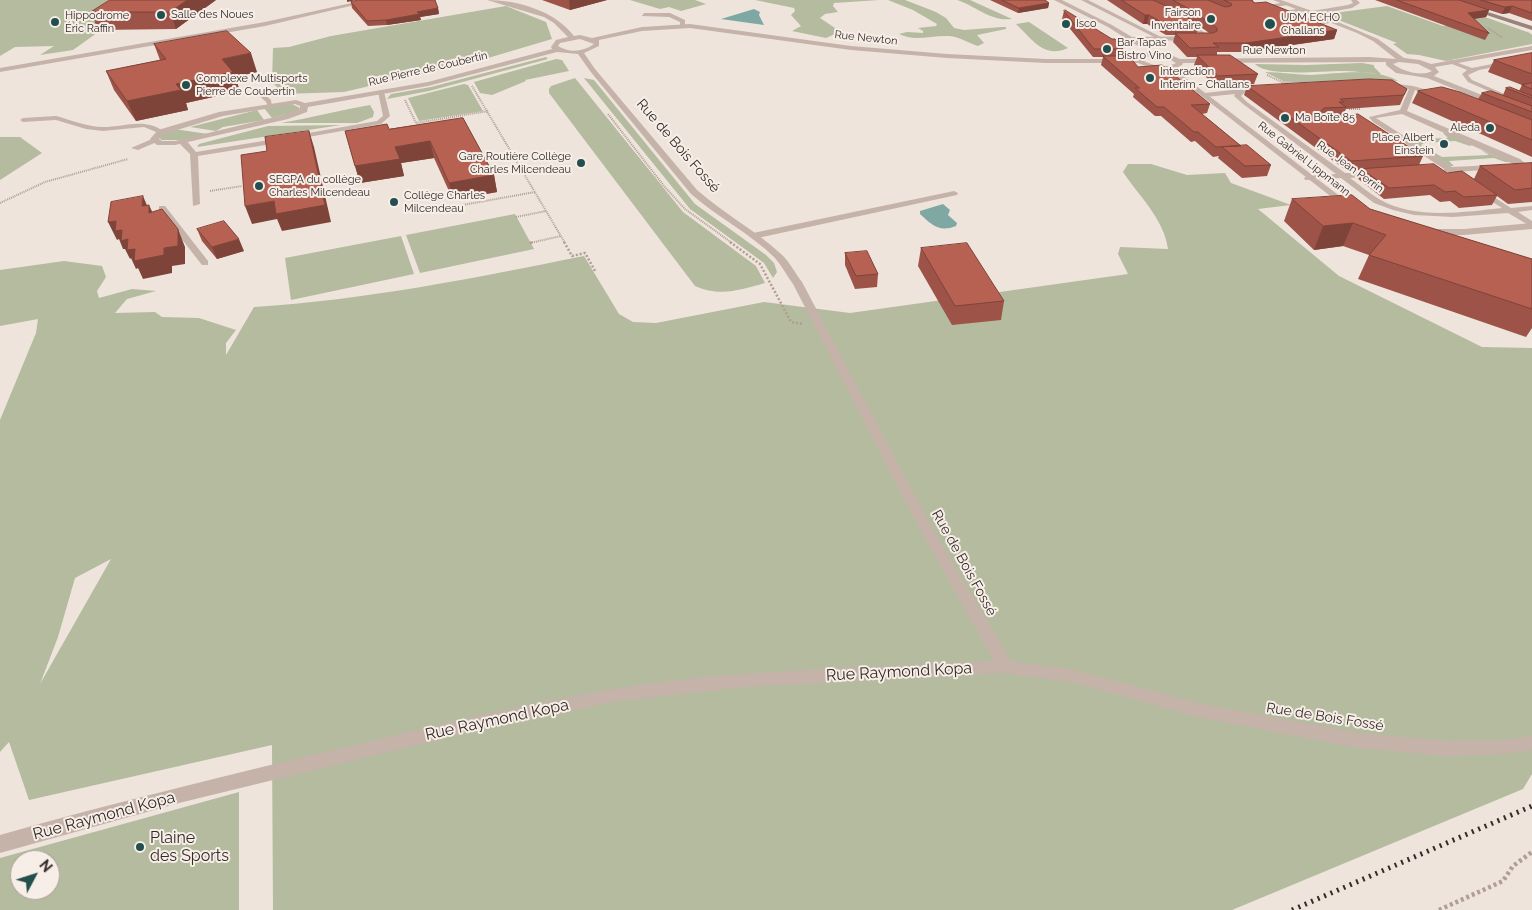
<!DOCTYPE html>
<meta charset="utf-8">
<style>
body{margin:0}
#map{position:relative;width:1532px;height:910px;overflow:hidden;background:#eee4dc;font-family:Raleway,sans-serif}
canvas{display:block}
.north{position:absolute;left:10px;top:850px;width:50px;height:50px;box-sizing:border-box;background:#f7eee8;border:1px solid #a9a09b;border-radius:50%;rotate:50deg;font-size:14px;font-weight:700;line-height:20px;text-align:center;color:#332b28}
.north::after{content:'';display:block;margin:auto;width:18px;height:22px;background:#234f4e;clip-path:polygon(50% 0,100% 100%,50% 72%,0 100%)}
</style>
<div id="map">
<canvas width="1532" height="910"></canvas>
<div class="north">N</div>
</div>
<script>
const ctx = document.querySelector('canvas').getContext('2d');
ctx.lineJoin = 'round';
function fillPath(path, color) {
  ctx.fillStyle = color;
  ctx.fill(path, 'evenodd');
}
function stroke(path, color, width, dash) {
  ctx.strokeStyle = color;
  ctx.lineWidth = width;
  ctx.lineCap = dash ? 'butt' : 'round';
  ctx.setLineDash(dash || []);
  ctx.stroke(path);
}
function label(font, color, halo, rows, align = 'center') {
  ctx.font = font + ' Raleway,sans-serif';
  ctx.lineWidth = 4;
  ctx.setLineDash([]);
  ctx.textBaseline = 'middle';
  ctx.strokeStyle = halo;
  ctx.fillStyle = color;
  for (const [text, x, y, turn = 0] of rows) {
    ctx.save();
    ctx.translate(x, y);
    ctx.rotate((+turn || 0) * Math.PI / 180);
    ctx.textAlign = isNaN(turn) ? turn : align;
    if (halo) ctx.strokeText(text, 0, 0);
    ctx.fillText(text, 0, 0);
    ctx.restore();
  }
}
fillPath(new Path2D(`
 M0,0h150l-51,30h2l-28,20 -33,5 14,-9 -39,1 -15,9z
 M630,0h65l11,4 -25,7 -12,-4 -9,2z
 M755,0h124l-45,3 -1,3 5,6 -13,2 -5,4 15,10v6l-9,4 -34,-7 9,-5 -10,-11 4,-4 -1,-3z
 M888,0h17l31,12 10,6 8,10 10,2 38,-3h4v2l-29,6 7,8 -6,3c-10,-3 -18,-9 -29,-10 -17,-1 -35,6 -50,-2l8,-2 16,1v-2l-5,-3 18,-2 1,-2 -24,-14z
 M957,0h13l42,19c-21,3 -36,-13 -55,-19z
 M1437,0l93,33 2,2v9l-86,17 -27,-6 -12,-1 -14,-10 4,-1 -66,-26 3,-4 53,-7 56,20 24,-4z
 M506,6l40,16 6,17 -64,19 -144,34 -60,2 -12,-12 1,-34 16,-1 42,-11z
 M1029,22l39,26c-24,11 -35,-8 -52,-24z
 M546,57l2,2 -119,32 -42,8 4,-5 40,-7z
 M556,59l6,1 7,11 -44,9 1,1 -34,14 -12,-2 -6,-11z
 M1362,63l12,2v2l7,7c-11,0 -23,-3 -35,-3 -19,-1 -78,7 -91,-7l51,1z
 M1265,72c16,0 32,3 47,3 26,-1 62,-8 86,6l-22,-2 -64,3 -29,-1z
 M575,78l108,134 73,54 9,17c-26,7 -44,14 -70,3l-146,-193v-4l2,-3z
 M584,78l10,2 101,124 71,51 8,8 3,9 -4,6 -9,-15 -74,-54z
 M464,84l4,1 15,26 -64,10 -11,-23z
 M292,104l8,4 -2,3 -26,7 -8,-10z
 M370,105l4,7 -1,5 -16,6h-76c30,-5 59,-13 89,-18z
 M257,110l7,10 -41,7 -7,4 -26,-4z
 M341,125l-144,22 2,-3 69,-18z
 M174,129l34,5 -27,6h-20l-2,-4z
 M1443,133h5l24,12 -2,1 -15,-5 -31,2 -3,2 4,3h-4l-17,-12h4l6,3 34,-1z
 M0,137h20l22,16 -42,27z
 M1481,150l30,12h-6l-11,-4 -45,3 5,5h-4l-19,-12 4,-1 7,4 47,-2z
 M1128,164h23l36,11 38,-2 6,10 60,22 -33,4 81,67 143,71 50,1v426l-9,15 -291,121h-959l-1,-165 -243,55 -20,-58 -9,10v-332l36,-87 2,-14 -38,7v-56l64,-9 38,5 4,11 -9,14 2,7 33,-9 24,2 -29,8 -12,14 40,-1 7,5 37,1 37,12 -10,13v12l28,-48c111,-7 221,-29 330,-51l35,58 14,8 23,1 108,-21 86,11 278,-39 -10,-20 2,-7 48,2c-4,-30 -29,-53 -45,-77zM111,559l-71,125 18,-47 17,-59z
 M515,214l19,35 -114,24 -14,-38z
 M401,236l13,38 -123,26 -6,-42z
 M239,792v118h-239v-52zM20,860h30v30h-30z`), '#b4bb9e');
fillPath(new Path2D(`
 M754,9l6,3 -1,3 5,10 -43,-6z
 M943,204l7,6 -2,5 9,8 -1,3c-17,7 -25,-2 -36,-12v-3z`), '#7fa8a5');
stroke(new Path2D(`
 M1488,28l15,10
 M1267,75l15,7h24l3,2
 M472,86l93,157
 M405,100l11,23 72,-12
 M1349,109h12
 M608,114l56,72 21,23 47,34
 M210,191l32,-5
 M0,203l45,-21 83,-23
 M457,206l78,-14
 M516,217l30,-6
 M530,243l31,-7`), '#b09d94', 2, [1, 1]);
stroke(new Path2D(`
 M564,242l8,14 13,-3 10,18
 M730,242l30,22 31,58 12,2
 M530,243l4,-1`), '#b09d94', 2.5, [2, 2]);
stroke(new Path2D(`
 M1439,910l64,-29 10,-15 19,-14`), '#b09d94', 4.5, [3, 3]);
fillPath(new Path2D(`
 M1081,0h7l75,38 -5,1z
 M1286,2l2,3 -28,4 -3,-2z
 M1301,8l2,3 -20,5 -7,-3z
 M644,13h26l15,7v6l-5,1v-5l-11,-5 -27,-1z
 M1332,19l2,3 -25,5 -8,-4z
 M1532,56v4l-53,10 -11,5 4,5 60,26v4l-64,-28 -6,-8 5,-4 -20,-8 3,-2 22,8z
 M1389,83l24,3 26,7 1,1 -3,2 -22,-6 -8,21 113,48 7,6 -7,2 -118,-53 -26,4 76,49 42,-2 4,2 -4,2 -36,3 11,6 1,2 -4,2 -17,-10h-5v-3l-71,-47 -4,-5 31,-7 9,-21 -22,-3v-2z
 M254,89h4l13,11 1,6h-4l-2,-4 -12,-11z
 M1241,89l5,2 -5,5 6,6 98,71 30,-1v4h-3l-22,2c10,7 19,15 29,21 35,21 85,13 123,9l-22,-14 -1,-2 4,-2 28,18 21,-2v4l-14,2 14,9v6l-24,-14 -55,4 -39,-2 -21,-5 -19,-7 -33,-25 -36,2 -1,-2 4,-2 28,-2 -93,-70 -9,-8 1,-2 -30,3 -3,-2 3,-2z
 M381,90l3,2 6,24 -9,8 -84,15 -4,-2 4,-2 80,-14 6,-5 -5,-24z
 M56,116c15,4 31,11 47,11 22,0 43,-10 61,5l-3,2 -17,-7 -41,4 -17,-2 -30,-9 -33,2 -3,-2 3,-2z
 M281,138l4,2 -1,2 -86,14 2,48 -7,2 -3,-52 -10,-10v-4h6l10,12z
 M152,139l7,2 -21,9 -7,-2z
 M954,191l4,2 -1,2 -204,44 -4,-3 4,-3z
 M159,206h6l43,55v4h-6l-43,-55z`), '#c5b3aa');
fillPath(new Path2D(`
 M365,0h11l-111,26 -265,46v-4l265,-46z
 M487,0c31,0 68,11 87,36l6,-1 12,3 50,-11 48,-3 161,22 96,8 99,5h90c9,-12 32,-6 44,0l190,-2 26,2 -23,-18 -16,-8 -84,-33h8l31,11 36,-6 5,-2 -2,-3h6l3,3 -8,5 -33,6 59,25 26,19 16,2 11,4 101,-18v4l-97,17 4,5 -5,4 63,25 1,2 -4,2 -67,-27 -31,-5 -10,-8v-3l-203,1 -1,2 -8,4 176,135v4l-3,1 -179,-139 -14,-1 -16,-6h-92l-99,-5 -96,-8 -161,-22 -48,3 -43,9v6l-15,7 11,16 102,121c26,23 58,40 84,64 8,7 14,19 21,28l129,244 80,135 64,9 127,34 157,29 87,8 58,-1 28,-4v14l-28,4 -58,2 -87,-8 -157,-30 -127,-35 -69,-10 -262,14 -125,14 -112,22 -328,80 -179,50v-18c116,-33 233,-61 350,-89 101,-24 201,-49 304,-63 113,-15 227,-15 340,-22l-76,-135 -125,-242c-6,-8 -11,-18 -18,-26 -25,-25 -58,-41 -84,-64l-101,-123 -12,-17 -21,-2 -129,34 -120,21 -1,5 -19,7 -113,26h-18l-7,-6 8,-9 61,-18 77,-12 9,3 123,-21 124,-33 -1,-2 5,-7 12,-3 -14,-14 -10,-6zM580,39l14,5c-11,8 -25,9 -36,2l2,-3zM1154,56l13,2 9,5c-11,6 -23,3 -34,-3l4,-3zM1399,62l19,2 14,7c-11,6 -30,0 -39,-7zM295,104l5,2v3l-17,6 -108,26h-13l-3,-2 5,-5 59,-18z
 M1054,0h8l50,25 20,12 71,-1 -20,-13 2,-3 28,18 -3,2 -72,1 3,3 -3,2 -30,-19z
 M1532,223v6l-68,6h-34l-5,-3 5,-3h34z`), '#c5b3aa');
fillPath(new Path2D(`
 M1441,0h9l82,26v4z`), '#98837b');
stroke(new Path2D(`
 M1292,910l240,-104`), '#332b28', 5, [2, 5]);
fillPath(new Path2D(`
 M216,0l-40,29 -78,1 -7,-18z
 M542,0h65l-37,10z
 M990,0h55l4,3 -1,5 -30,5z
 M1107,0h146v2l2,1 82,27 -3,9 -91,13h-26v3l41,19 -4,10 -39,2 -21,-21 3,-8h-10l-14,-15 2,-7h-9l-19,-11h-4zM1199,26l6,4 4,3h-12z
 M1375,0h157v21l-23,-8 -7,1 -13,-4 -3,7 -12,2 15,14 -4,7z
 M351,2l87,6 1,6 -19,3 1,3 -34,5 -19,1 -16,-18z
 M1064,11l59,38 -1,7 16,11 72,37 -3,9 -5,1 39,32 30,19 -4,11 -25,2 -24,-20 1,-2 -6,1 -18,-16 -4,1 -30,-26h-6l-22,-19 1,-3 -33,-29 2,-8h-10l-31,-38z
 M154,44l103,28 -22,5 5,14 -54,12 2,7 -52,11 -22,-31 -8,-19 54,-11z
 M1532,53v104l-120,-54 6,-12 60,8 4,-6 21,2 3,-7 13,3 3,-6 -34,-13 6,-12z
 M1247,86l160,3 -7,16 -54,4 -3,6 80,41 -4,9 28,8 27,6 6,-13 52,-3v39l-24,2 -11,-8 -5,9 -33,3 -9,-7 -10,1 -10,-7 -46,4 -27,-21 3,-8 -13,1 -103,-76z
 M463,118l31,57 3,17 -44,8 -19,-42 -33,5 3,13 -44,7 -15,-52 44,-2z
 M1292,199l78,10 162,50v69l-6,9 -168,-58 11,-24 -26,-9 -29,4 -30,-29z
 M197,229l47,22 -27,8 -15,-18z
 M921,248l83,53 -3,19 -49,5 -34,-59z
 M845,253l33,21 -1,13 -22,2 -10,-24z`), '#9d5347');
fillPath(new Path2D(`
 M187,0h29l-40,29 -6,-17z
 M347,0h9l-9,2z
 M569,0h38l-37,10z
 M1049,3l-1,5 -30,5 1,-5z
 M1512,6l-3,7 -7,1 3,-7z
 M438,8l1,6 -19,3 1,3 -34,5 -1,-5 31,-8z
 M1489,10l-3,7 -21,3 3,-7z
 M1145,15h4l-2,9h-4z
 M1337,30l-3,9 -91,13 3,-9z
 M251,53l6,19 -22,5 5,14 -54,12 2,7 -52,11 -9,-20 49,-17 46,-25z
 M309,131l5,16 17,75 -49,9 -5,-12 -25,5 -7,-18 29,-5z
 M430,141l4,17 -33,5 3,13 -44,7 -5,-17 40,-19z
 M494,175l3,17 -44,8 -4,-17z
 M143,196l6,14v-5l8,17 -15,-16z
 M116,221l12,18 36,9 14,-19 7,18v17l-13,2v7l-29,6 -5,-11 -2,1 -5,-11 -1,1 -5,-10h-2l-4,-10 -2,1 -9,-18z
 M1353,223l-10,23 -29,4 9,-24z
 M239,239l5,12 -27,8 -5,-12z`), '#7f4439');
const building = new Path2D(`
 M110,0h77l-17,12h-79z
 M359,0h76l3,8 -21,4 3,2 -34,6 -19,1 -16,-19z
 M1002,0h43l4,3 -30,5z
 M1122,0h31l24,11 22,14 -31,1 -19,-11h-4z
 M1173,0h35l17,7 6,-1 1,-2 -8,-4h27l4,3 11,-1 71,28 -91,13h-33l6,4 -29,1 -15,-15h38l4,-2v-3l-26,-18z
 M1397,0h62l30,10 -21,3 21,20z
 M1481,0h51v13l-20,-7 -7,1z
 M1065,10l47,29h3l8,10h-29l-30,-38z
 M227,31l24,22 -29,6 11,13 -57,12 5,6 -54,11 -21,-30 60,-12 -12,-15z
 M1532,53v21l-38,-14z
 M1197,55h33l28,19 -40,2z
 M1103,56h26l9,11 24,-2 48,39 -19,1 50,41 -25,1 -18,-15h-4l-30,-25h-7l-22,-19h4z
 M1369,79l23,1 15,9 -3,6 -64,4 4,3h-5l7,5 -22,1 -5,5 5,3 34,-2 65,42 -72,5 -104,-75z
 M1532,83v6l-10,-4z
 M1442,87l18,5 72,28v20l-114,-49z
 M1510,87l22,9v2l-26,-10z
 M1491,91l41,15v6l-50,-19z
 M463,118l31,57 -45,8 -19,-42 -35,6 5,12 -45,7 -10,-35 42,-7 2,5z
 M309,131l16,74 -49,9 -2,-13 -29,5 -4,-51 26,-4 -2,-14z
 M1247,145l24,20 -26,1 -23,-19z
 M1532,163v25l-17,2 -35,-24z
 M1434,164l13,9 15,-2 35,24 -33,2 -9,-6 -10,1 -11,-7 -45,3 -28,-19z
 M1352,195l18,14 162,50v50l-163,-54 17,-20 -33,-12 -30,3 -31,-27z
 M143,196l-1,10 7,-1v8l13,-4 16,20v17l-14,2v7l-30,6 1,-12 -8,1 1,-11 -7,2 1,-11 -7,1 1,-10 -8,1 3,-20z
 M224,221l15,18 -27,8 -15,-18z
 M967,243l37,58 -49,5 -34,-58z
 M867,251l11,23 -22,2 -11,-23z`);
fillPath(building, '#b66152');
stroke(building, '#7f4439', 1);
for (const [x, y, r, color] of [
 [161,15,5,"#234f4e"],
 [1211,19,5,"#234f4e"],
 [55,22,5,"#234f4e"],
 [1066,24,5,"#234f4e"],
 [1270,24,6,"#234f4e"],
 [1107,49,5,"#234f4e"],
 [1150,78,5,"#234f4e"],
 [186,85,5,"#234f4e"],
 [1285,118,5,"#234f4e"],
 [1490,128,5,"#234f4e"],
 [1444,144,5,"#234f4e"],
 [581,163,5,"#234f4e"],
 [259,186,5,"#234f4e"],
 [394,202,5,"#234f4e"],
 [140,847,5,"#234f4e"]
]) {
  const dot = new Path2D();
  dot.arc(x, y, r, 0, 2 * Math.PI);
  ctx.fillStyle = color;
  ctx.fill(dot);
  stroke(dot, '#f7eee8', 2);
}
label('11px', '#332b28', '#f7eee8', [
 ["Fairson",1201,13,"right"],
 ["Inventaire",1201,26,"right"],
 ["Salle des Noues",171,15],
 ["Hippodrome",65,16],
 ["Éric Raffin",65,29],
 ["UDM ECHO",1281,18],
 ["Challans",1281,31],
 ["Isco",1076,24],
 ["Bar Tapas",1117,43],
 ["Bistro Vino",1117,56],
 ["Interaction",1160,72],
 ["Interim - Challans",1160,85],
 ["Complexe Multisports",196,79],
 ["Pierre de Coubertin",196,92],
 ["Ma Boîte 85",1295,118],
 ["Aleda",1480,128,"right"],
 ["Place Albert",1434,138,"right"],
 ["Einstein",1434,151,"right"],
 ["Gare Routière Collège",571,157,"right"],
 ["Charles Milcendeau",571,170,"right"],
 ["SEGPA du collège",269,180],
 ["Charles Milcendeau",269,193],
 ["Collège Charles",404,196],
 ["Milcendeau",404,209]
], 'left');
label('11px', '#332b28', '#f7eee8', [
 ["Rue Newton",866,38,6],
 ["Rue Newton",1274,51],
 ["Rue Pierre de Coubertin",428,69,-13],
 ["Rue Gabriel Lippmann",1304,159,38],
 ["Rue Jean Perrin",1350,167,36]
]);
label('14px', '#332b28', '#f7eee8', [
 ["Rue de Bois Fossé",678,146,49],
 ["Rue de Bois Fossé",964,563,61],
 ["Rue de Bois Fossé",1325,717,9]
]);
label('16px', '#332b28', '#f7eee8', [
 ["Rue Raymond Kopa",899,672,-3],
 ["Rue Raymond Kopa",497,720,-12],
 ["Rue Raymond Kopa",104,816,-15]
]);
label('16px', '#332b28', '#f7eee8', [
 ["Plaine",150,838],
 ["des Sports",150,856]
], 'left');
</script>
